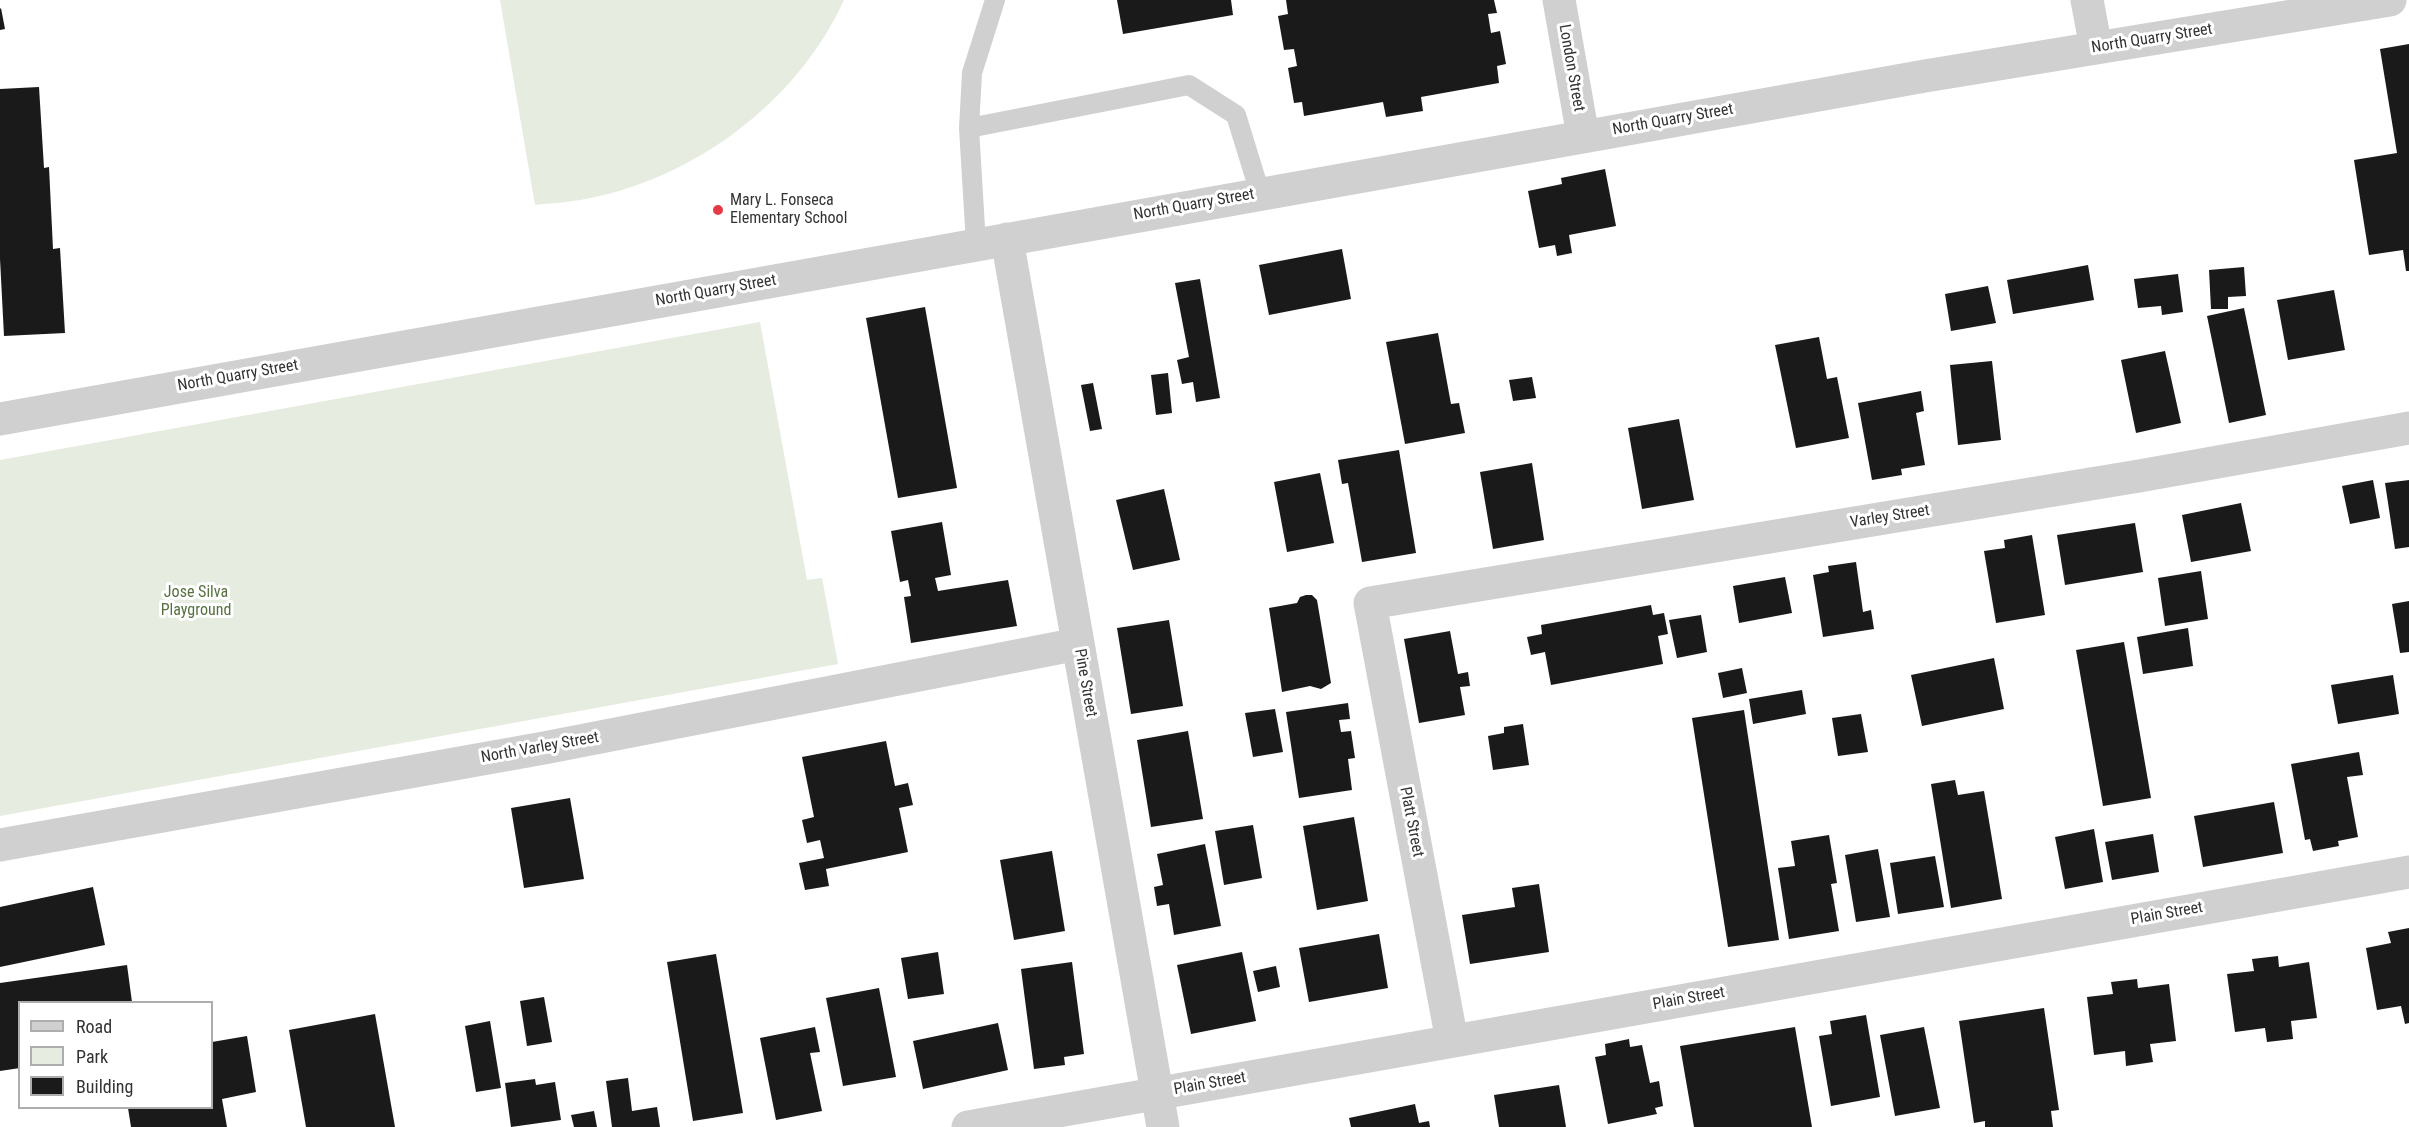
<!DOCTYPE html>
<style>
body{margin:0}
#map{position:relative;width:2409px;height:1127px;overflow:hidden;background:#fff;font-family:"Roboto Condensed",sans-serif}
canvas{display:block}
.legend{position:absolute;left:18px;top:1001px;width:195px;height:108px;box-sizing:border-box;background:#fff;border:2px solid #adadad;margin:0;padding:8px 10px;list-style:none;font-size:18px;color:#333}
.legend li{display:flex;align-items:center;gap:12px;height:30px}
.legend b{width:30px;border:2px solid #adadad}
</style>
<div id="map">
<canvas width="2409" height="1127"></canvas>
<ul class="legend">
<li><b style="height:8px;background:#d0d0d0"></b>Road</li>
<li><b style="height:16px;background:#e6ecdf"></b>Park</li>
<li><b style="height:16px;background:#1a1a1a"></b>Building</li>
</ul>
</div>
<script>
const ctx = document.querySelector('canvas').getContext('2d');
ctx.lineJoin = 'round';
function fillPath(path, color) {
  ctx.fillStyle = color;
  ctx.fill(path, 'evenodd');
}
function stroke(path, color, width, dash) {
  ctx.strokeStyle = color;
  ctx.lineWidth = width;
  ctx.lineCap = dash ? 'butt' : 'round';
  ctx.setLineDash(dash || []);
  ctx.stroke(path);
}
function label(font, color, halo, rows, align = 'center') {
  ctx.font = font + ' "Roboto Condensed",sans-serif';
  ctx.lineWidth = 6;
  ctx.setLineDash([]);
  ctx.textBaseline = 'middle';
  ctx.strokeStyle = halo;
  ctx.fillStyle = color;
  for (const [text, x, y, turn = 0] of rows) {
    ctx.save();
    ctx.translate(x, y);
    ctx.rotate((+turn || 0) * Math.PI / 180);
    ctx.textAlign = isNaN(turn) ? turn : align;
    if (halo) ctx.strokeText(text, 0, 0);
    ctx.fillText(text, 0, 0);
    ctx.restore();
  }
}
fillPath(new Path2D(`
 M500,0h344c-47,103 -152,181 -264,200 -15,3 -30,3 -45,5z
 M760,322l47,258 15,-2 16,86 -838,152v-356z`), '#e6ecdf');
fillPath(new Path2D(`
 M1117,0h114l2,15 -110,19z
 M1286,0h208l3,13 -9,1 3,19 9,-2 6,33 -9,2 2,17 -78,14 2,14 -37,6 -3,-15 -79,14 -2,-14 -8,1 -6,-35 9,-2 -3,-17 -10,1 -6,-34 10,-2z
 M1,8l4,21 -5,1v-21z
 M2409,44v227h-3l-3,-21 -34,5 -15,-95 43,-7 -17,-104z
 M39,87l5,81 5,-1 4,82 7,-1 5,85 -61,3 -4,-77v-170z
 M1605,169l11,57 -47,9 3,18 -15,3 -2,-11 -16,3 -11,-57 34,-7 -1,-6z
 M1342,249l9,50 -82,16 -10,-50z
 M2088,265l6,35 -81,14 -6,-34z
 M2244,267l2,29 -18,1v12h-17l-2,-39z
 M2178,274l5,38 -21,3 -1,-9 -23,2 -4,-29z
 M1200,279l20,119 -24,4 -3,-20 -11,2 -5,-24 12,-3 -14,-74z
 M1988,286l8,37 -45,8 -6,-37z
 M2334,290l11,60 -57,10 -11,-60z
 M925,307l32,181 -59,10 -32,-180z
 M2244,308l22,107 -37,8 -22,-107z
 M1438,333l13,71 8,-1 6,30 -60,11 -19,-102z
 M1819,337l8,42 10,-2 12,61 -53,10 -21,-103z
 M2165,351l16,72 -45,10 -15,-73z
 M1992,361l9,79 -43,5 -8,-80z
 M1168,373l4,40 -16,2 -5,-40z
 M1532,377l4,21 -23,3 -4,-21z
 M1093,383l9,46 -12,2 -9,-46z
 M1921,391l3,20 -8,2 9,52 -24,4 1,6 -30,5 -14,-77z
 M1679,419l15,81 -52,9 -14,-81z
 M1399,450l17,103 -54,9 -14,-79 -6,1 -4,-24z
 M1532,463l12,77 -51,9 -13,-77z
 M1320,473l14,70 -47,9 -13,-70z
 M2373,480l7,38 -30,6 -8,-38z
 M2409,480v67l-14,2 -10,-66z
 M1164,489l16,71 -47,10 -17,-70z
 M2241,503l10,48 -60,11 -9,-47z
 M942,522l9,53 -16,3 3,13 70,-11 9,46 -106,17 -7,-46 7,-1 -3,-16 -8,2 -9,-51z
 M2135,523l8,49 -78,13 -8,-50z
 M2032,535l13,80 -49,8 -12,-72 21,-3 -1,-8z
 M1856,562l7,50 8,-2 3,19 -51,8 -10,-62 16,-3 -1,-6z
 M2201,571l7,48 -43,7 -7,-48z
 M1785,577l7,36 -53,10 -6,-37z
 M1306,595h6l5,5 14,83 -10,6 -11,-3 -28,6 -13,-84 28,-5 3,-6z
 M2409,601v51l-9,1 -8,-49z
 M1651,605l2,10 11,-2 4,21 -10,2 5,28 -112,21 -6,-33 -14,3 -4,-18 15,-3 -1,-9z
 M1701,615l6,37 -30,6 -8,-38z
 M1169,620l14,86 -52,8 -14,-86z
 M2188,628l5,38 -50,8 -6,-37z
 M1450,631l8,43 10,-2 2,14 -10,1 5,28 -46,8 -15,-84z
 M2124,642l27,156 -48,8 -27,-156z
 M1994,658l10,51 -82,17 -11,-51z
 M1742,668l5,25 -24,5 -5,-25z
 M2393,675l6,39 -61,10 -7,-39z
 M1802,690l4,24 -53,10 -4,-25z
 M1348,703l2,16 -11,1 2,12 10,-1 4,27 -7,1 4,31 -53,8 -13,-86z
 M1275,709l8,43 -30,5 -8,-44z
 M1744,710l35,230 -51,7 -36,-229z
 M1861,714l7,38 -30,4 -6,-38z
 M1523,724l6,41 -36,5 -5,-34 16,-3v-6z
 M1188,731l15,88 -52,8 -14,-87z
 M886,741l9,45 13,-3 5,22 -14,3 9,44 -82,17 3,17 -24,4 -6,-27 25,-5 -4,-18 -13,3 -5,-23 12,-3 -12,-60z
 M2359,752l4,23 -16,2 11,60 -20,4 1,5 -26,5 -3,-12 -5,1 -14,-76z
 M1955,780l3,15 26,-4 18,108 -51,9 -20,-124z
 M570,798l14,81 -60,9 -13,-80z
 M2274,802l9,51 -80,14 -9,-51z
 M1354,817l14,84 -51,9 -14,-84z
 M1253,825l9,53 -38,7 -9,-54z
 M2094,829l9,53 -38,7 -10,-52z
 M2153,834l6,38 -47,8 -7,-38z
 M1829,835l8,48 -6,1 8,47 -50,8 -11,-71 17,-2 -4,-25z
 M1205,844l16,82 -47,9 -5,-31 -12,2 -3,-19 9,-2 -6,-31z
 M1878,849l12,68 -34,5 -11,-67z
 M1052,851l13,80 -51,9 -14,-80z
 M1935,856l9,51 -46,7 -8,-51z
 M1539,884l10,68 -79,12 -8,-49 53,-8 -3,-19z
 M93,887l12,58 -105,22v-60z
 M2409,928v95l-4,1 -4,-18 -24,4 -11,-62 25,-5 -3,-11z
 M1379,934l9,54 -79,14 -10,-54z
 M938,952l6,42 -36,5 -7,-41z
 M1242,952l14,69 -65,13 -14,-69z
 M716,954l27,159 -50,8 -26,-159z
 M2278,956l1,11 30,-5 8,56 -26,3 2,18 -26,3 -2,-14 -30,4 -8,-58 27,-3 -2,-12z
 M1072,962l12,92 -20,3 1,8 -31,4 -13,-100z
 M127,965l5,37h-112v66l-20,3v-88z
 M1276,966l4,21 -22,5 -5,-21z
 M2137,979l1,9 31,-4 7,57 -26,3 3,18 -27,4 -1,-15 -31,4 -7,-58 26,-3 -2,-12z
 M879,988l17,89 -53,9 -17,-88z
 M544,997l8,45 -25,4 -7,-45z
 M2044,1008l15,102 -8,1 2,16h-68v-6l-11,2 -15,-102z
 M375,1014l20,113h-89l-17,-97z
 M1866,1015l14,82 -49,9 -12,-70 13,-2 -2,-13z
 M490,1021l11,67 -25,4 -11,-66z
 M998,1023l10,47 -85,19 -10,-48z
 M815,1027l5,25 -10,1 12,58 -46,9 -16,-82z
 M1795,1027l17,100h-118l-14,-81z
 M1924,1027l16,81 -45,8 -15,-81z
 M247,1036l9,56 -34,7 5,28h-96l-3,-19h84v-66z
 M1629,1039l1,8 12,-2 8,38 9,-2 4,25 -8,2 2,6 -49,10 -13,-67 11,-2 -1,-11z
 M628,1078l4,33 25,-4 3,20h-48l-6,-46z
 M535,1079l1,6 19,-3 6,38 -50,7 -6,-44z
 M1559,1085l7,42h-67l-5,-32z
 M1415,1104l4,19 10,-2 1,6h-79l-2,-9z
 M594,1111l3,16h-23l-3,-12z`), '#1a1a1a');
stroke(new Path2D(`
 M969,128l3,-55 23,-73
 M976,244l-7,-116 220,-43 47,30 24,78`), '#d0d0d0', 20);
stroke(new Path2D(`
 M1559,0l24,136
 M2087,0l9,48
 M1007,239l156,888
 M0,419l1925,-343 465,-76
 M0,845l544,-97 534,-104
 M1452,1041l-82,-438 769,-127 270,-48
 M968,1127l1441,-255`), '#d0d0d0', 33);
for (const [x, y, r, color] of [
 [718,210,6,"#e63946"]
]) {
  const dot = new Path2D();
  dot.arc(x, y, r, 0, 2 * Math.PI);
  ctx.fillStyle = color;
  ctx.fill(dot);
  stroke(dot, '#fff', 2);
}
label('16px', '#333', '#fff', [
 ["North Quarry Street",2152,39,-9],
 ["London Street",1571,68,80],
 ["North Quarry Street",1673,120,-10],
 ["North Quarry Street",1194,205,-10],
 ["North Quarry Street",716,291,-10],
 ["North Quarry Street",238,376,-10],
 ["Varley Street",1890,517,-9],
 ["Pine Street",1085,683,80],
 ["North Varley Street",540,748,-10],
 ["Platt Street",1411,822,79],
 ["Plain Street",2167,914,-10],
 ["Plain Street",1689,999,-10],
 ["Plain Street",1210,1084,-10]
]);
label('16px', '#333', '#fff', [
 ["Mary L. Fonseca",730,201],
 ["Elementary School",730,219]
], 'left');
label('16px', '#56703f', '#fff', [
 ["Jose Silva",196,593],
 ["Playground",196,611]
]);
</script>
